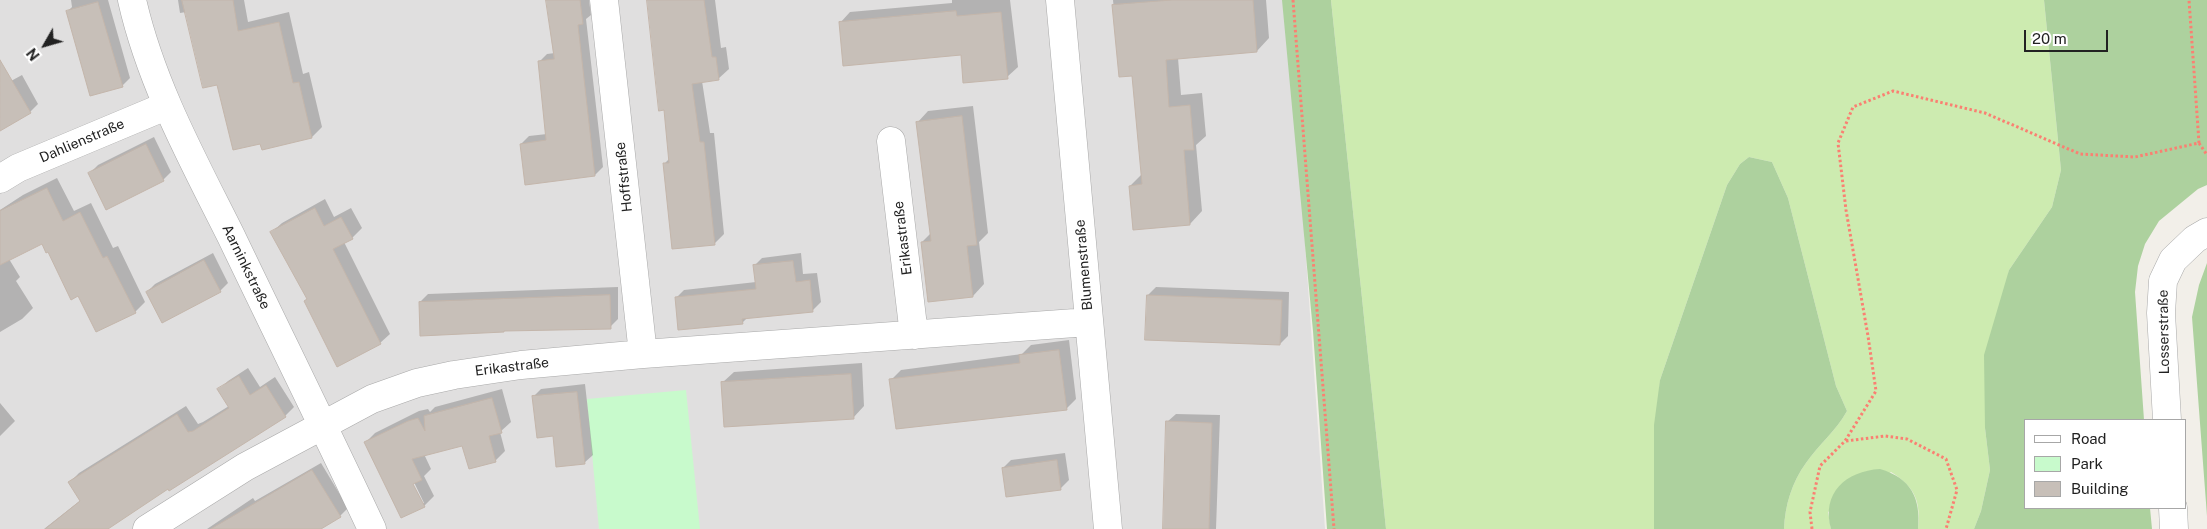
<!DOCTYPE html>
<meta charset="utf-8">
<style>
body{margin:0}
#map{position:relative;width:2207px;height:529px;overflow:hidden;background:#f2efe9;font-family:"Public Sans",sans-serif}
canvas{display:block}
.legend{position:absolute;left:2024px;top:419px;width:162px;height:90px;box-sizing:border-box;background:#fff;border:1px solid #a7a7a7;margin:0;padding:6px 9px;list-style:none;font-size:15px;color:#222}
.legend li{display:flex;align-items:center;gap:10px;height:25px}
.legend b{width:25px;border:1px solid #a7a7a7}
.north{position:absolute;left:20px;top:20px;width:50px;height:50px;-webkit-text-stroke:4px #fff;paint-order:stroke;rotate:232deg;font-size:14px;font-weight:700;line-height:20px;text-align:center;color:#222}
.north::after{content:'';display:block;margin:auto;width:18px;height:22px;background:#222;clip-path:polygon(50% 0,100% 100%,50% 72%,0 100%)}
.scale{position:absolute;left:2024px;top:30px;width:84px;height:22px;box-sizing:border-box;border:2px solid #222;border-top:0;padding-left:6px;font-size:15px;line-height:18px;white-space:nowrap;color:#222;-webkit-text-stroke:4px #fff;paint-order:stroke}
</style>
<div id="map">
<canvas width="2207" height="529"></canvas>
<ul class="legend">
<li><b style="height:6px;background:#fff"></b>Road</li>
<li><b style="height:14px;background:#c8facc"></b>Park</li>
<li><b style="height:14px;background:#c7bfb8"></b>Building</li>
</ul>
<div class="north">N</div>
<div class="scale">20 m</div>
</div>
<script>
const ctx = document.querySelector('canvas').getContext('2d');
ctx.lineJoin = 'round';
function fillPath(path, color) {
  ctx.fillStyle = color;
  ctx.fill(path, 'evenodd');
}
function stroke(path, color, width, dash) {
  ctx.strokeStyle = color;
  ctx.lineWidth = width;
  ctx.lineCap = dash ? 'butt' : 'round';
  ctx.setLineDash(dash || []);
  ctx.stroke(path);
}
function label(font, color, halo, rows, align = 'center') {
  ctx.font = font + ' "Public Sans",sans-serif';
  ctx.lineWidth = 4;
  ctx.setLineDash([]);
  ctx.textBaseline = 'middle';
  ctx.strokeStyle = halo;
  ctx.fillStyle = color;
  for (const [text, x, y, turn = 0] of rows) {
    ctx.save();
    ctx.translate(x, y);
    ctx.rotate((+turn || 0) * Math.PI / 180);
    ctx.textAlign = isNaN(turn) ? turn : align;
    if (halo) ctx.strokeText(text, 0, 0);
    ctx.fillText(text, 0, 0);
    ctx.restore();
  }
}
fillPath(new Path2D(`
 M0,0h1288l37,529h-1325z`), '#e0dfdf');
fillPath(new Path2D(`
 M1331,0h713l17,170 -9,37 -43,63 -24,158 5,42 -9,41 -7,18h-56c3,-28 -3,-42 -27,-57l-63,40 3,17h-47c1,-24 8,-47 22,-66 13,-19 30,-32 41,-52l-11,-25 -48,-188 -16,-36 -23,-5 -9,7 -13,21 -67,195 -6,149h-268z`), '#cdebb0');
fillPath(new Path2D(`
 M1282,0h49l55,529h-59l-14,-198z
 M2044,0h163v185l-9,4 -39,32 -14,23 -7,22 -3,26 9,128h-118v88h124l2,21h-178l7,-18 9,-41 -5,-42 -1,-73 25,-85 43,-63 9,-37z
 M1749,157l23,5 16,36 48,188 11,25c-11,20 -28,33 -41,52 -14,19 -21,42 -22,66h-130v-104l6,-45 67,-195 13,-21z
 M2207,263v253l-15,-199 7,-32z
 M1880,469c31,9 41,29 38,60h-87c-10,-36 15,-58 49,-60z`), '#add19e');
fillPath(new Path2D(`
 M686,390l14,139h-101l-12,-130z`), '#c8facc');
fillPath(new Path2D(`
 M71,0h37l22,78 -8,8 -54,-75 4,-4z
 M178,0h66l4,22 41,-10 14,62 6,-2 13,55 -10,10 -51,5 -43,-58 -32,-72 -6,1z
 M547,0h42l2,15 -5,4 17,148 -8,8 -74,-31 8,-8 18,-2 -8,-72 8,-8 8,-1z
 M649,0h66l6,48 5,-1 3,22 -11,10 -16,2 8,52h4l10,101 -10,10 -50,-80 6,-6 -4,-49z
 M952,0h58l8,67 -11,10 -45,-24 -122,-30 10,-11 102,-9z
 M1113,0h153l3,38 -12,13 -79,7 3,37 21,-2 4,43 -10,9 6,66 -12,13 -56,4 -4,-42 12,-12 -8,-99 -14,1z
 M22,75l16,29 -8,8 -30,18v-43z
 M973,106l15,127 -9,9 5,42 -11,12 -51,-54 9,-9 -14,-110 11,-12z
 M154,137l17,35 -8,8 -73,-7 8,-8z
 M57,178l17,33 17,-8 22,45 5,-2 27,56 -10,10 -56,-17 -37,-53 -33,17 11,18 -4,4 17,27 -11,11 -22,13v-122l23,-15z
 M325,199l9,18 17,-9 11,20 -10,10 -8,4 46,92 -10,9 -108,-111 10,-9z
 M213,253l15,30 -8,8 -57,30 -16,-29 8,-8z
 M801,253l2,21 14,-1 4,29 -8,8 -66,8 -5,5 -66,-25 8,-8 72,-8 -2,-16 8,-8z
 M618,287v32l-8,8 -190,-25 8,-8z
 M1156,287l133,5 -1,44 -8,8 -132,-49z
 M1069,340l7,59 -10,10 -175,-29 10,-10 121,-16 9,-9z
 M862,363l2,43 -11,12 -131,-35 12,-11z
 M248,368l12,19 15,-10 19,30 -9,9 -117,72 -62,41h-62l37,-29 -11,-18 9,-9 107,-67 12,18 5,-2 26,-16 -10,-16 9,-9z
 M585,384l8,71 -9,8 -30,-28 -21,-38 8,-8z
 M502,389l9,33 -11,10 5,19 -10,10 -26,7 -6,-23 -39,9 7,15 -7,7 10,20 -10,10 -23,11 -36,-74 10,-10 44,-22 9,-2 2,3 5,-5zM412,478l12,25h-2l-12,-24z
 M0,403l15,18 -15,15z
 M1176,414l44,1 -4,114h-52l3,-107z
 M1065,453l4,27 -8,8 -58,-20 8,-8z
 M321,463l27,45 -8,8 -21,13h-112l46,-31 2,3z`), '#0003');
const building = new Path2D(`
 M182,0h51l5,31 41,-9 14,61 6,-1 13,56 -50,12 -2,-6 -27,6 -16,-65 -14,3z
 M546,0h34l3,24 -5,1 17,151 -70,9 -5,-41 26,-4 -8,-79 16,-2z
 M647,0h57l8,57h4l3,23 -27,4 8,58h4l11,103 -43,4 -9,-86h6l-5,-53 -5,1z
 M1172,0h81l4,52 -91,8 3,47 21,-2 4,45h-10l6,75 -57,5 -4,-44 13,-2 -10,-108 -13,1 -7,-72z
 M98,2l25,85 -33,9 -24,-85z
 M956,11l1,5 44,-4 7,67 -45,4 -2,-28 -118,11 -4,-44z
 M0,60l31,53 -31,18z
 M962,116l15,129 -10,1 6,51 -45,5 -7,-60 10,-1 -15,-119z
 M146,144l18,37 -58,29 -18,-37z
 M47,188l16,33 17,-9 23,46 4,-2 29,57 -40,19 -18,-36 -7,4 -23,-48 -2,1 -4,-9 -42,21v-54z
 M315,208l9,18 17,-9 12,22 -20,10 48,95 -44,23 -33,-66 3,-2 -37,-67z
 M204,260l17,32 -59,31 -16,-31z
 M793,261l3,21 14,-2 3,32 -71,7 1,5 -65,6 -3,-33 81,-8 -3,-24z
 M610,295l1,34 -107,2v1l-84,4 -1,-34z
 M1147,295l135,5 -2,45 -135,-5z
 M1059,350l8,60 -171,19 -7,-50 131,-16 -1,-8z
 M851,374l3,45 -130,8 -3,-45z
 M239,376l11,19 16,-10 20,32 -117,74 -1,-2 -60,40h-63l35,-28 -12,-19 109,-68 11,18 5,-1 36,-23 -12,-19z
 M577,392l8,72 -29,3 -3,-31 -16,2 -5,-42z
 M492,398l10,35 -13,3 7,26 -27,7 -7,-23 -50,13 10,21 -9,4 12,23 -24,11 -37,-76 44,-21 10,-3 7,13 -1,-15z
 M1166,421l46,2 -3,106h-46z
 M1057,460l4,30 -55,7 -4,-29z
 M312,470l29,47 -20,12h-110z`);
fillPath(building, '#c7bfb8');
stroke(building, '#c4b6ab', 1);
const minor = new Path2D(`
 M132,0c19,84 61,160 99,236 47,98 95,195 141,293
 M604,0l39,354
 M1060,0l48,529
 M891,141l23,194
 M0,179l18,-11 148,-62
 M2167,420l-6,-107 2,-32 10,-21 22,-21 12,-7
 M2173,508l1,21
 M147,529l98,-62 127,-68 45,-16 37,-8 67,-10 122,-11 446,-32`);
stroke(minor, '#a9a9a9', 29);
stroke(new Path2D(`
 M1293,0l41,529
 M2199,143l8,12
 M1846,441l39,-5 22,3 39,20 11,31 -11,39
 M1812,529l-2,-17 10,-46 25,-25 31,-50 -8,-55 -22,-126 -8,-67 15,-36 40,-16 92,22 95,41 55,3 64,-14 -10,-143`), '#fa8072', 3, [2.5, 2.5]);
stroke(minor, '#fff', 28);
label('14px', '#222', '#fff', [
 ["Dahlienstraße",82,141,-23],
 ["Hoffstraße",624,177,-96],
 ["Erikastraße",903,238,-97],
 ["Blumenstraße",1084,265,-95],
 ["Aarninkstraße",246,267,64],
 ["Losserstraße",2164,332,-91],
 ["Erikastraße",512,367,-7]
]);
</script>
